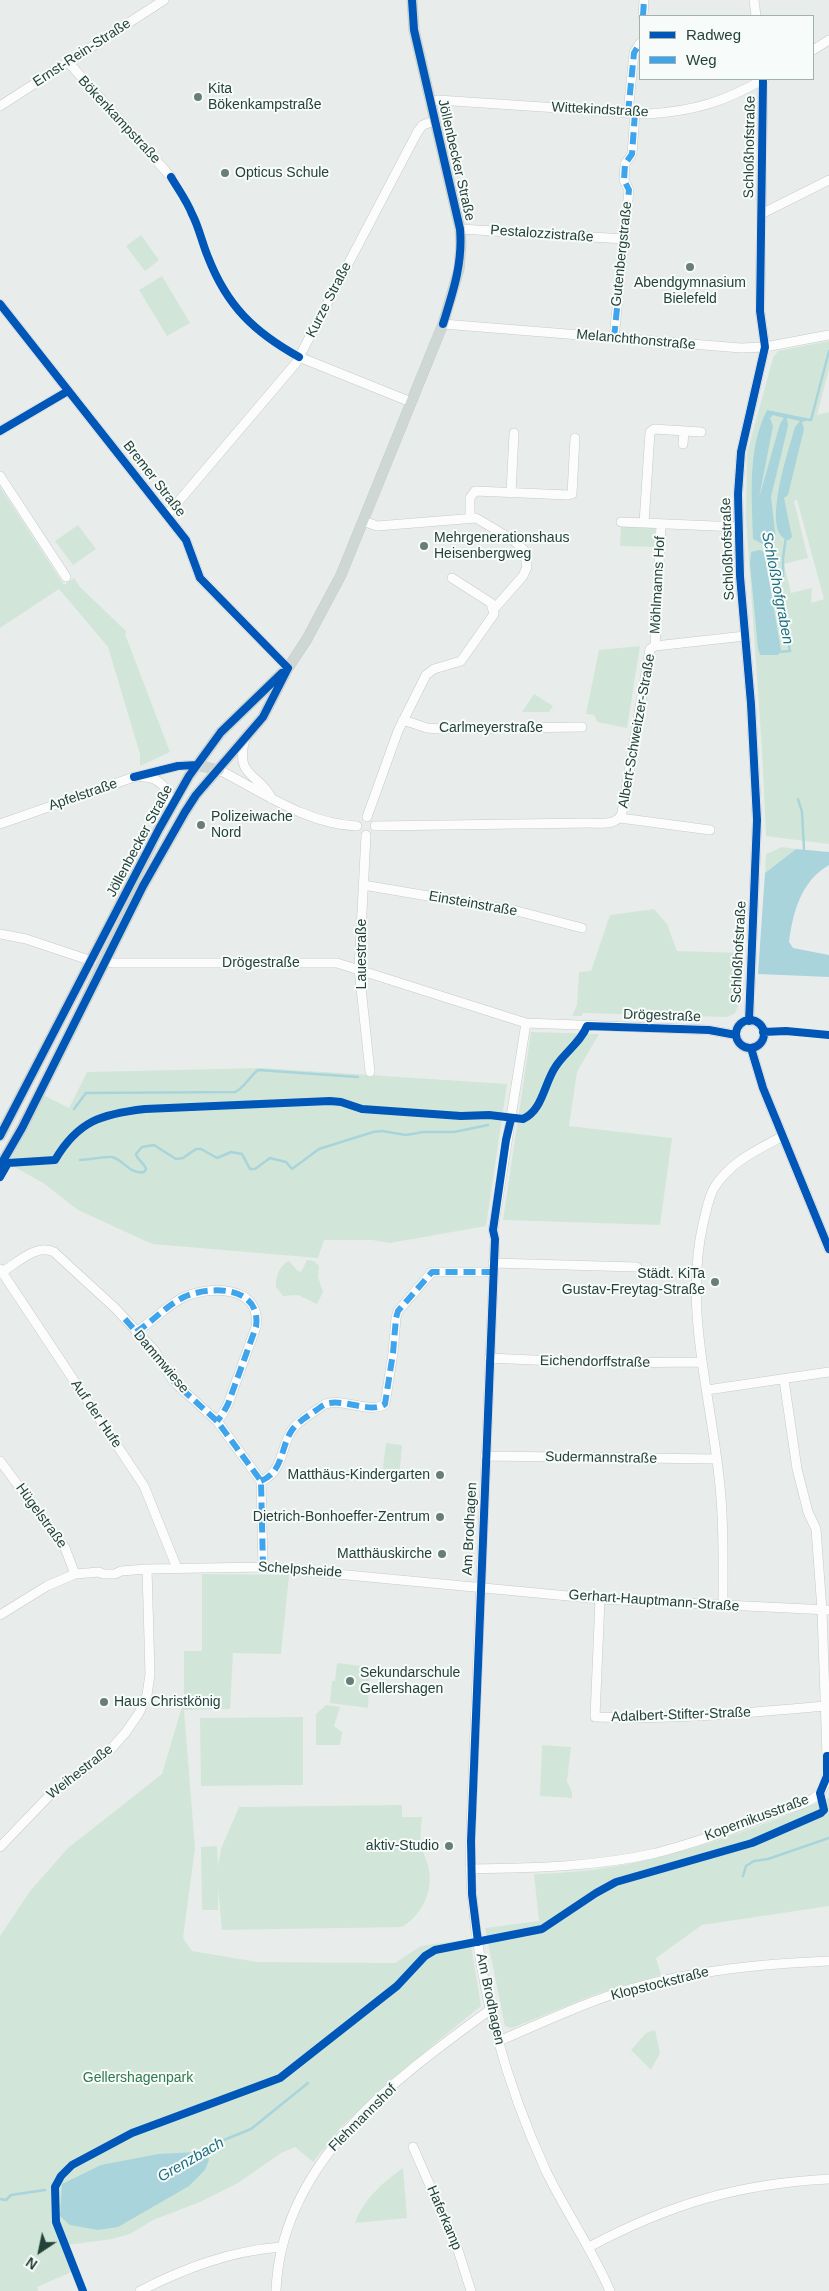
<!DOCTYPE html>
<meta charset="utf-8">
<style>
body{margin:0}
#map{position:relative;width:829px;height:2291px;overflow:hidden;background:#e8edeb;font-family:Helvetica,sans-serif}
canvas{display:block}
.legend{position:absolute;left:639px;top:15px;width:175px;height:65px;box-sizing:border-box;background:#f7fbf9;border:1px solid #a3b1ad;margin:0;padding:6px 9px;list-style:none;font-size:15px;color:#24423a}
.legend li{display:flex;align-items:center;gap:10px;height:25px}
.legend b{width:25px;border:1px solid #a3b1ad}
.north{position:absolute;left:15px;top:2226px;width:50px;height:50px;-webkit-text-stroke:4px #f7fbf9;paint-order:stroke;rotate:214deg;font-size:14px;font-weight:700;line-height:20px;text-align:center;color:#24423a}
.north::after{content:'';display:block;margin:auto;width:18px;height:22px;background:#24423a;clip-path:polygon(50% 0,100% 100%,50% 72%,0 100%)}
</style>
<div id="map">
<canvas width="829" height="2291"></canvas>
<ul class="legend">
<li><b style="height:6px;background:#0057b8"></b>Radweg</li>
<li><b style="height:6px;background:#3ea4ec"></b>Weg</li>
</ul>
<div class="north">N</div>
</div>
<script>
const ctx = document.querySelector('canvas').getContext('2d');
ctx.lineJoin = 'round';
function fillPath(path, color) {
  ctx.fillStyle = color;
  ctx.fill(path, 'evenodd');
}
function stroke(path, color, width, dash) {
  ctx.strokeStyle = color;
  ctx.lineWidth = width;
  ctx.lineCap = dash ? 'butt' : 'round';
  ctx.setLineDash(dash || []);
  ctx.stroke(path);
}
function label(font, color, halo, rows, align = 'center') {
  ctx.font = font + ' Helvetica,sans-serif';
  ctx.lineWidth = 4;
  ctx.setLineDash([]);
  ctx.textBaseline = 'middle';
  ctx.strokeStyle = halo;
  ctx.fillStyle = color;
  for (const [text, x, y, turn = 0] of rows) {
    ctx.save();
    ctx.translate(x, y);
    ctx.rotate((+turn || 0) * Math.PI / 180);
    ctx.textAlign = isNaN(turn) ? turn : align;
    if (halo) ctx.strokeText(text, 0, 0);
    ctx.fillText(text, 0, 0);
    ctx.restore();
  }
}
fillPath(new Path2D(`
 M141,235l18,25 -14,11 -19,-25z
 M162,276l28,47 -23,13 -28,-46z
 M829,341v28l-12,46 12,-3v432l-63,-8 -4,-86 -16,-232 1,-65 26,-95 5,-7zM797,500l27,99 -13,4 1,-15 -21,5 -7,-29 24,-6 -14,-57z
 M0,487l64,98 10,-7 6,9 47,45 -2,2 45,118 -30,14v-12l-32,-107 -49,-58 -59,39z
 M78,525l18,24 -23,16 -18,-24z
 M621,526l34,2 -1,19 -34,-1z
 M640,646l-13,82 -30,-6 -3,-7 -8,-1 13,-64z
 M534,694l19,12 -4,6h-27z
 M782,847l14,2 -31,24 1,-19z
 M654,909l13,15 10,27 65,2 -4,53 -3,7 -8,4 -145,-4v3h-10l5,-11 2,-33 12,-1 19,-56z
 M531,1032l68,2 -22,38 -8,54 103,12 -12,87 -157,-5z
 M263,1068l244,16 -21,142 -96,17 -18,-3h-48l-6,18 -166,-14 -74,-34 -35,-27 -34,-19 34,-69 26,13 18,-36z
 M307,1260l7,1 5,5 -1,11 5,15 -6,12 -19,-9 -15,1 -7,-9c-1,-9 4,-23 13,-26l9,10 3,1z
 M386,1443l16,2 -3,32 -17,-1z
 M202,1574l87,1 -8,79 -48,-1 -3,56 -46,1 11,138 -12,90 9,13 65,11 138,1 26,-17 49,-7 11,67 -53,43 -85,76 -30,37 -18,-15 -14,6 -43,30 -38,19 -47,18 -23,14 -18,5 -45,6 9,25 -39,17 1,4h-38v-355l30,-45 38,-43 94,-74 22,-74v-49h18z
 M337,1663l33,4 -2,41 -38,-5 2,-22h3z
 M326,1705l14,2 -6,19 8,6 -2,13h-24v-31z
 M303,1717v68l-102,1 -1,-68z
 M542,1745l29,2 -4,34 5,11v6l-32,-2z
 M829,1798v108l-127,19 -46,33 5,17 -65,19 -84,34 -7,-2 -20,-98 54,-7 -5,-47c108,-2 197,-36 295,-76z
 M402,1805v12h20c-1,8 -2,18 -1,27 1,9 7,17 8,26 4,22 -8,46 -27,57l-180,3 -4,-43v23h-16l-1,-63 16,-1 1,20 3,-17 18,-42z
 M655,2030l5,23 -9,17 -20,-20 15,-17z
 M403,2168l4,50 -52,5c7,-22 29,-42 48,-55z`), '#d1e6d8');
fillPath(new Path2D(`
 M767,410l39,8v3l-4,1 2,7 -16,66 -4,3 8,39 -3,3c-30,-4 1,-94 6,-113l5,-6 -13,-3 1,8 -17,71 5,43 -3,3 -10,1 -10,-5c-1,-43 -6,-89 14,-129zM773,415l11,3 -4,6 -21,74 14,-72 -3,-8z
 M759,550l4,1 2,7 16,92 -3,5h-18l-2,-7 -8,-84 1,-12z
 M796,849l33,3v13c-28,16 -36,47 -40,77l4,6 36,7v22l-71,-3 7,-101z
 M205,2149l4,11 -4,10 -16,16 -71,41 -20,3 -28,-5 -10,-9 2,-32 39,-19 57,-11 40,-2z`), '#a9d4db');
stroke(new Path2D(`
 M804,419l7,1 18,-69
 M768,542l22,109 -12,1
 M783,576v-18l3,-21
 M798,799l4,13 2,37
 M74,1109l12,-16 149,-1c9,-4 15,-16 23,-22l100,7
 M80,1160c7,0 30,-4 32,-3 12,3 18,18 32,15l2,-3c-2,-7 -9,-9 -10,-15l6,-7 12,-2 22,14 7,-1 13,-9h5l16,9 14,-6 11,2 8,15h5l15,-11 16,4 6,7 27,-20 54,-17 9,-1 24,4 17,-3h31l34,-7
 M743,1876l3,-10 8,-5 14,-2 61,-21
 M204,2152l10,-8 37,-15 57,-46
 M0,2199l6,1 5,-5 34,-5`), '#a9d4db', 2.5);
const minor = new Path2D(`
 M754,0l2,16
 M643,16l1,-16
 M813,50l16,-10
 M68,62l103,115
 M430,102l8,-2 210,14c46,-3 76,-12 116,-35
 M0,106l164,-106
 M628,113l6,-60 6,-10
 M761,214l68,-34
 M460,229l165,10
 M0,304l186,236 14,38 88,90
 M443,324l298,24 24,-1 64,-12
 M614,338l15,-148 -5,-10 1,-16 7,-10 3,-41
 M299,357l112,45
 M0,431l68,-40
 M683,444l1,-13
 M0,476l66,101
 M511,493l3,-60
 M167,515l129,-152 122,-232 5,-6 11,-4
 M470,518v-20l5,-7 93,4 4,-1 3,-56
 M363,521l14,5 99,-8 37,22 11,10 3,17 -4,9 -29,33
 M621,522l117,5
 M644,523l6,-91 4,-3 47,3
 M655,646l6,-122
 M403,720l24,8 13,1 142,-2
 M245,739c-11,39 15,34 27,60
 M219,770c44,22 87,54 138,56
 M142,777c17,-1 30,14 28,31
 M367,817l31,-86 28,-56 8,-6 27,-8 33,-47 -3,-11 -39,-25
 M620,818l90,12
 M0,824l134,-47 44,-11 18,-1
 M375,826l214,-3c12,0 28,3 33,-10l28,-164 5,-3 90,-10
 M366,835l-7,134 11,103
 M363,885l154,26 65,17
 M0,934l26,5 66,22
 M106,960l6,3h225l189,60 183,7 27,5
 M736 1034a14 14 0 1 1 28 0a14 14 0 1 1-28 0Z
 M749,1021l8,-201 -6,-116 -11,-128 -2,-82 3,-42 24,-105 -5,-36 3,-232
 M526,1023l-33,207 2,9 -23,564c-1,30 -3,61 0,91 8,95 34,190 74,277 20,41 46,78 64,120
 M751,1048l12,40 66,161
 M493,1263l144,4
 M0,1269l144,217 33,82
 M2,1272c15,-9 35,-29 52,-20l61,56 39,42 20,32 43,39 44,60 2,86
 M136,1332c16,-10 31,-27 48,-35 27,-12 78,-11 72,30l-28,77 -6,11 -5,6
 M489,1358l111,5 102,-1
 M707,1390l122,-18
 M485,1456l232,3
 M0,1461l65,87 10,26
 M261,1481c23,-10 19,-33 31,-51 6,-9 21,-17 30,-24 16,-11 48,9 63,-2l8,-51 3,-35 2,-7 34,-39h60
 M600,1599l-5,118c77,3 153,-4 229,-11
 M723,1606c0,-43 1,-86 -4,-129 -9,-85 -35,-168 -16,-253 3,-11 5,-26 11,-36 16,-26 43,-38 69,-52
 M0,1615l47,-29 28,-12 24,-2 4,2h12l6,-3 26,-2 116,-2 337,32 229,11
 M0,1847l49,-51 62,-47 15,-17 13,-19 8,-18 3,-21 -3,-105
 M470,1869c63,-1 125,-2 186,-16 39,-10 78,-24 115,-39 14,-5 39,-10 49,-21 8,-10 7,-24 7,-37l-5,-146 -6,-81 -8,-17 -11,-43 -13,-89
 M499,2041c43,-18 86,-39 131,-52 65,-19 132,-25 199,-28
 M413,2147l44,100 14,44
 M589,2247c81,-43 148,-63 240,-68
 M140,2291c45,-23 90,-40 141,-44
 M276,2291c5,-130 119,-212 215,-282`);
const major = new Path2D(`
 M196,765l23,5
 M0,1136l159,-307 30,-53 32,-44 62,-60
 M0,1166l22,-38 121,-242 42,-74 11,-17 67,-78 25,-49 19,-29 34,-64 102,-251 16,-55 2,-25 -1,-15 -46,-199 -2,-30`);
stroke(minor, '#c5cac8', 10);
stroke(major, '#c3ccc9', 11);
stroke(minor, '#fcfcfc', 9);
stroke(major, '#cfd7d5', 10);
stroke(new Path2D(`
 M0,1158l63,-118 33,-74 61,-121`), '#c9cdcc', 1);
stroke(new Path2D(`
 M643,16l1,-16
 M614,112l34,2
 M628,113l6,-60 6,-10
 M614,338l15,-148 -5,-10 1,-16 7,-10 3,-41
 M125,1319l30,34 19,29 43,39 44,60 2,86
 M136,1332c16,-10 31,-27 48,-35 27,-12 78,-11 72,30l-28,77 -6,11 -5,6
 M261,1481c23,-10 19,-33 31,-51 6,-9 21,-17 30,-24 16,-11 48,9 63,-2l8,-51 3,-35 2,-7 34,-39h60`), '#3ea4ec', 6, [12, 6]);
stroke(new Path2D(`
 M412,0l2,30 46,199c3,34 -7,63 -17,95
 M171,177c7,12 16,24 21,37 7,13 10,29 16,43 19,49 46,75 91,100
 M0,304l186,236 14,38 88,90
 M0,431l68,-40
 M134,777l44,-11 18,-1
 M736 1034a14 14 0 1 1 28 0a14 14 0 1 1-28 0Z
 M749,1021l8,-201 -6,-116 -11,-128 -2,-82 3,-42 24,-105 -5,-36 3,-232
 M763,1032l23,-1 43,4
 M751,1048l12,40 66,161
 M0,1136l159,-307 30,-53 32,-44 61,-59
 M0,1166l22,-38 121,-242 42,-74 11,-17 67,-78 25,-49
 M0,1177l8,-14 47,-3c23,-39 46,-46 90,-51l185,-8 11,1 21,7 99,7 28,-1 34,4c20,-9 21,-36 33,-53 9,-14 25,-24 31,-40l122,4 27,5
 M478,1942l-6,-48 -1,-53 24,-602 -2,-9 13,-90 5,-21
 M83,2291l-27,-69 -1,-35 6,-11 11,-11 60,-32 148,-55 117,-92 28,-30 10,-6 107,-21 54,-36 20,-11 136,-39 69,-30 3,-3 -4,-17 7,-17v-20h2`), '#0057b8', 8);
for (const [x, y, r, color] of [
 [198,97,5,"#697e78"],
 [225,173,5,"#697e78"],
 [690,267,5,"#697e78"],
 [424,546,5,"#697e78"],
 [201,825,5,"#697e78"],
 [715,1282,5,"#697e78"],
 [440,1475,5,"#697e78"],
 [440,1517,5,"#697e78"],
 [442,1554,5,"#697e78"],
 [350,1681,5,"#697e78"],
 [104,1702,5,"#697e78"],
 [449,1846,5,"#697e78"]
]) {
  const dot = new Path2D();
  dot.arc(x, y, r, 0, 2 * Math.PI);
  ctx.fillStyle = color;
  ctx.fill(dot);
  stroke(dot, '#f7fbf9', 2);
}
label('14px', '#24423a', '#f7fbf9', [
 ["Ernst-Rein-Straße",82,53,-33],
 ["Wittekindstraße",600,110,3],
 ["Bökenkampstraße",119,120,47],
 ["Schloßhofstraße",750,147,-89],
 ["Jöllenbecker Straße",456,160,77],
 ["Pestalozzistraße",542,234,4],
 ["Gutenbergstraße",622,254,-84],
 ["Kurze Straße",329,300,-63],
 ["Melanchthonstraße",636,340,5],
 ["Bremer Straße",154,479,52],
 ["Schloßhofstraße",728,549,-92],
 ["Möhlmanns Hof",658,585,-87],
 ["Carlmeyerstraße",491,728],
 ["Albert-Schweitzer-Straße",637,731,-80],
 ["Apfelstraße",83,795,-19],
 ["Jöllenbecker Straße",140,841,-62],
 ["Einsteinstraße",473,904,10],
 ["Schloßhofstraße",739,952,-87],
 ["Lauestraße",362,954,-90],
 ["Drögestraße",261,963],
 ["Drögestraße",662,1016,2],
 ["Dammwiese",161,1362,50],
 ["Eichendorffstraße",595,1362,1],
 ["Auf der Hufe",96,1414,56],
 ["Sudermannstraße",601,1458,1],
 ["Hügelstraße",41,1516,54],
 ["Am Brodhagen",470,1529,-87],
 ["Schelpsheide",300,1570,4],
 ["Gerhart-Hauptmann-Straße",654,1601,4],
 ["Adalbert-Stifter-Straße",681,1715,-2],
 ["Weihestraße",80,1772,-38],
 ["Kopernikusstraße",757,1818,-20],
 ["Klopstockstraße",660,1984,-14],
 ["Am Brodhagen",490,1999,78],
 ["Flehmannshof",363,2118,-45],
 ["Haferkamp",444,2218,67]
]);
label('14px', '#24423a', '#f7fbf9', [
 ["Kita",208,89],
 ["Bökenkampstraße",208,105],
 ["Opticus Schule",235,173],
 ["Abendgymnasium",690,283,"center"],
 ["Bielefeld",690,299,"center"],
 ["Mehrgenerationshaus",434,538],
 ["Heisenbergweg",434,554],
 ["Polizeiwache",211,817],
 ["Nord",211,833],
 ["Städt. KiTa",705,1274,"right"],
 ["Gustav-Freytag-Straße",705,1290,"right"],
 ["Matthäus-Kindergarten",430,1475,"right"],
 ["Dietrich-Bonhoeffer-Zentrum",430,1517,"right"],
 ["Matthäuskirche",432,1554,"right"],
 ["Sekundarschule",360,1673],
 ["Gellershagen",360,1689],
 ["Haus Christkönig",114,1702],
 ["aktiv-Studio",439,1846,"right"]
], 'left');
label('14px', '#2d7a4b', '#f7fbf9', [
 ["Gellershagenpark",138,2078]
]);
label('italic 15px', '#1c6f80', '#f7fbf9', [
 ["Schloßhofgraben",777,588,79],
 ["Grenzbach",191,2160,-30]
]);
</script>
